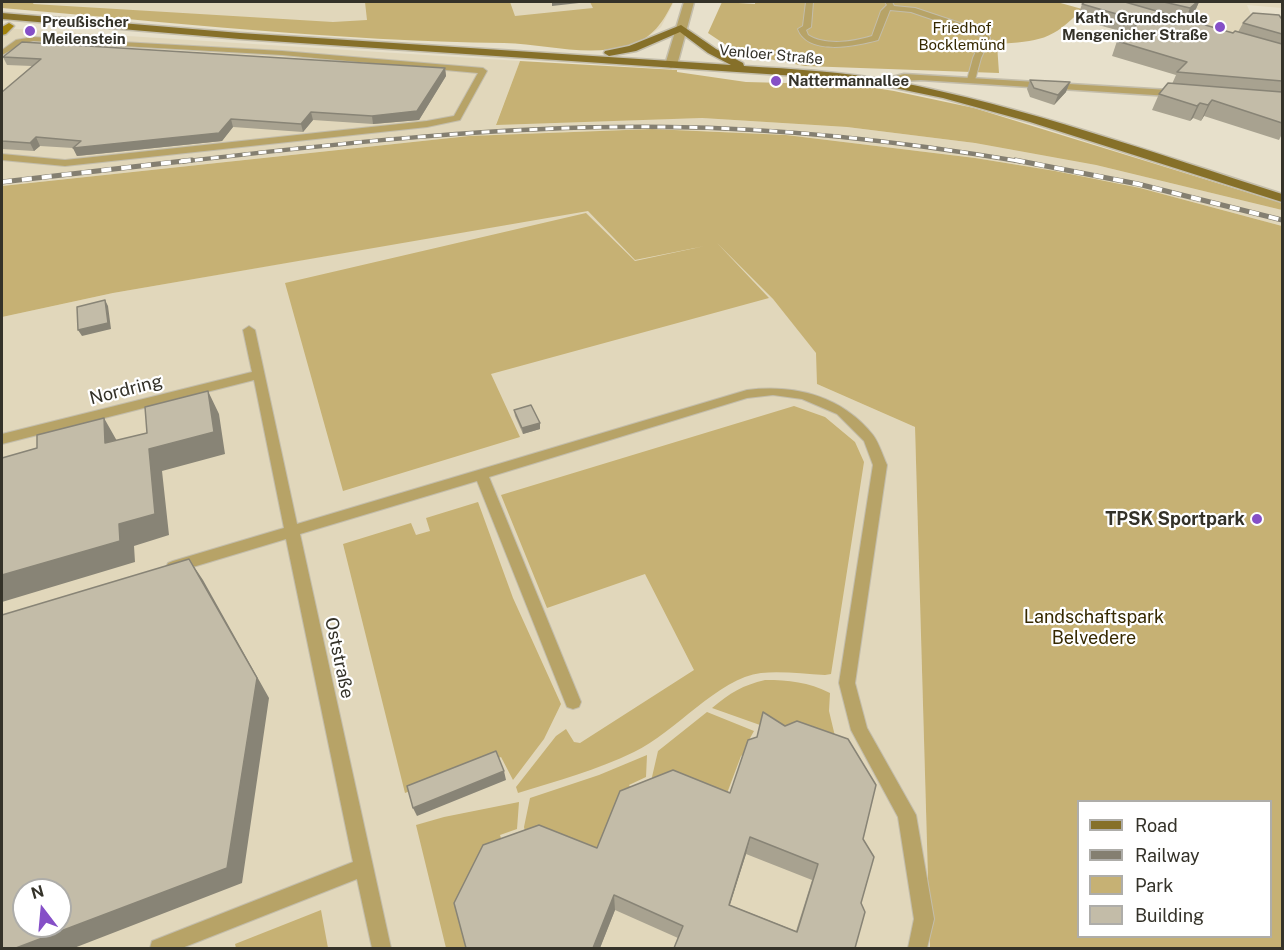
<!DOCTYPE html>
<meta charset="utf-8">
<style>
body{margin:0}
#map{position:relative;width:1284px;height:950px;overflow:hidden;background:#e7e0cb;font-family:"Public Sans",sans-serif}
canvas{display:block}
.frame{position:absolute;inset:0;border:3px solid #343229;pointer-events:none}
.legend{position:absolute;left:1077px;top:800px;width:195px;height:138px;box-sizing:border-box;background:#fff;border:2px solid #aeada9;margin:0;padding:8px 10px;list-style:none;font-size:18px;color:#343229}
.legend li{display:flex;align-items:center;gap:12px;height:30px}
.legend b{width:30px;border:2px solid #aeada9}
.north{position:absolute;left:12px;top:878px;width:60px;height:60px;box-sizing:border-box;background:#fff;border:2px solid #aeada9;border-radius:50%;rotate:344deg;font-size:16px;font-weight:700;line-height:24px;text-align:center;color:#343229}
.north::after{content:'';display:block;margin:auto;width:21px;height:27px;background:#854fc7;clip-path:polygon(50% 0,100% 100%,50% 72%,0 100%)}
</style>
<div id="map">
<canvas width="1284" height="950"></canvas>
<div class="frame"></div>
<ul class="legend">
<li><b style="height:8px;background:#867029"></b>Road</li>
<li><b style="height:8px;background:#847f71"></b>Railway</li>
<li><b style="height:16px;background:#c6b174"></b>Park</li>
<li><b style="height:16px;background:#c3bca8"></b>Building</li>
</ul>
<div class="north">N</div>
</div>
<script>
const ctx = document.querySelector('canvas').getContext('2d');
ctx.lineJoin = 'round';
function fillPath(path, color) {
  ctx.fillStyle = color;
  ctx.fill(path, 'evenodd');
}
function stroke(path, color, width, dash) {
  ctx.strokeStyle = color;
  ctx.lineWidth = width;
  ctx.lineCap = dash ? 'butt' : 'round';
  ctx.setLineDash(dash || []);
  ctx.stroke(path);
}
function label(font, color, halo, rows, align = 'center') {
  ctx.font = font + ' "Public Sans",sans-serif';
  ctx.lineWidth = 4.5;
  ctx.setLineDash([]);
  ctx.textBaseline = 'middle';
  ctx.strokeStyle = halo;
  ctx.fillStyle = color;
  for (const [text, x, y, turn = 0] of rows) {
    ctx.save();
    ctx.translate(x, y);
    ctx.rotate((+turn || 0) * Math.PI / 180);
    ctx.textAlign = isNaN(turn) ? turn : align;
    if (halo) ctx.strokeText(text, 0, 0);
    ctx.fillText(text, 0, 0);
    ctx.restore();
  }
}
fillPath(new Path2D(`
 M2,2h672l-13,25 -17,13 -38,1 -534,-32z
 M1105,2h177v6l-35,-3 5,12 -18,20z
 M2,28l518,33 -24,63 206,-6 145,9 128,16 121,22 186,45v16l-142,-38 -85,-17 -80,-13 -189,-23 -134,-6 -183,7 -467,50z
 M588,210l47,50 82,-17 56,56 44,54v31l98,43 15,521h-928v-631l111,-24zM24,890h36v36h-36z`), '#e1d7bb');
fillPath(new Path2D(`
 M2,2h32l-1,2 300,18 34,-2 -2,-18h145l5,14 78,-8 -3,-6h83c-10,20 -20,36 -43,43 -42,13 -83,-1 -126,-2 -168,-2 -335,-21 -502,-35z
 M722,2l33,2v-2h302l25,7c-30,32 -43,32 -85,35l2,29 -194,-7 -67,-13 -30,-20z
 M520,61l157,9v2l69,10 39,1 40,-3 69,11 80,17 308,95v7l-186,-45 -121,-22 -128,-16 -145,-9 -206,7z
 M652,129l134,6 189,23 80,13 85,17 142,38v722h-352l-15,-521 -98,-43 -1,-31 -43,-54 -56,-56 52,55 -278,76 29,63 -177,54 -58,-208 301,-70 49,48 70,-15 -70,14 -47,-49 -475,82 -111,24v-131l467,-50zM1078,802h192v134h-192z
 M794,406l31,11 30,25 9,20 -33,212 -6,1c-21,-1 -43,-4 -64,-2 -43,5 -86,60 -127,79 -37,18 -77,29 -116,41l-2,-6 40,-51 10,-7 8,13 6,1 114,-73 -49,-96 -98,34 -46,-113z
 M478,502l35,96 48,106 -17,35 -31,41 -12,-23 -96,36 -62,-249 68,-21 5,12 14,-4 -4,-13z
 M765,680c24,0 43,2 65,13l-1,18 10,42 -127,-45c18,-15 31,-23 53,-28z
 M707,712l47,19 -5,9 7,5 -15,11 -18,48 -68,-13 -3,-14 6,-26z
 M647,755l-1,22 -17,8 8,15 -41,57 -69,-15 -3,-15 6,-29 69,-23z
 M519,802l-2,27 -17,6 5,16 -39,97h-20l-30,-123 28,-8z
 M321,910l7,38h-92l-1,-4z`), '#c6b174');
const lane = new Path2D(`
 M806,2h7l-2,25 -5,3 2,5c17,11 45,7 64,1l9,-25 6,-6 -2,-3h7l2,4 21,2 72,24 3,6 -9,20 -6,22 -4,3 -4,-3 6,-22 9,-20 -1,-2 -70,-24 -21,-2 -12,30c-22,6 -70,16 -80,-11l5,-3z
 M33,37l249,14 201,17 4,3 -27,49 -33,7 -362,39 -63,-6v-6l63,6 362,-39 27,-5 24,-43 -196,-18 -249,-14 -11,3 -20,11v-5l14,-10z
 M249,326l6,4 42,194 450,-134c48,-6 95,6 126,45 6,8 10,21 14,30l-32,218 12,45 49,87 18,104 -7,29h-19l6,-29 -16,-102 -47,-87 -12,-47 34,-218 -9,-24 -27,-27 -35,-15 -29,-4 -26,3 -258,79 92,225 -2,5 -6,2 -6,-2 -2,-5 -88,-221 -177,53 91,414h-19l-15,-69 -175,69h-32l2,-7 201,-79 -67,-323 -113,34 -5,-2 -2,-4 2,-4 5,-2 111,-33 -30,-148 -252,64v-10l250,-62 -9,-42z`);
const street = new Path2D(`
 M684,2h10l-17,63 -6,3 -6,-3z
 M904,74l281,17 6,3 -6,3 -264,-17 -19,1 -12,6 -6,-3 8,-7z`);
const secondary = new Path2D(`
 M9,23l5,3 -8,8 -4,1v-8z`);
const primary = new Path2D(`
 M2,13l238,20 491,32 -23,-12 -28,-21 -44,19 -27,5 -5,-3 1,-2 24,-5 52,-21 35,24 27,14 1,3c49,3 101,6 149,15 133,26 261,72 389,113v8l-252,-80 -87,-24 -53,-11 -93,-11 -557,-37 -238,-20z`);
stroke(lane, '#c3bdab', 2);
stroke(street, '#c3bdab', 3);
stroke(secondary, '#c3bdab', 3);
stroke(primary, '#c3bdab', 3);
fillPath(lane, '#b7a367');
fillPath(street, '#b7a367');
fillPath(secondary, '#a3840e');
fillPath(primary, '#867029');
const railFar1 = new Path2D(`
 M179,162c162,-19 325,-37 489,-35 119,1 238,15 356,35`);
const rail = new Path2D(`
 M1015,160l123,24 144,36
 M2,182l190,-22`);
stroke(railFar1, '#847f71', 4.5);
stroke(rail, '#847f71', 5);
stroke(railFar1, '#fff', 3, [8]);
stroke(rail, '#fff', 4, [10]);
fillPath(new Path2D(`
 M1085,2h114l-4,9 -8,9 46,13 5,-1 5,-9 39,-5v116l-3,6 -75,-24 -3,5 -8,-3 -3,3 -38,-11 7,-16 13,-10 4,-9 -64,-19 5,-15 10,-8 -50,-14 5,-15z
 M3,57l442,11 1,8 -27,44 -46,4 -60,-4 -10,12 -70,-5 -11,14 -145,15 -4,-8 -33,-2 -6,5 -32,-2v-57l30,-26 -25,-1z
 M1030,80l36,12 -12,13 -24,-8 -3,-8z
 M514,410l26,19 -17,5 -8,-18z
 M730,793l133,46 -2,64 -6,45 -177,-10 -63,-28 -15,38h-134l131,-100zM746,854l66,26 -16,51 -66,-26z`), '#a8a290');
fillPath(new Path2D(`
 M552,2h36l-36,4z
 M1197,2h2l-4,9 -11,13 6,-16z
 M445,68l1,8 -27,44 -46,4 -1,-8z
 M1070,82l-4,10 -12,13 4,-10z
 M1212,100l-8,16 -3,5 7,-16z
 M1200,103l-7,15 -3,3 7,-15z
 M311,112l2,8 -10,12 -2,-8z
 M231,119l2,8 -11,14 -145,15 -4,-8z
 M36,137l4,9 -6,5 -4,-8z
 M105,300l3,6 3,23 -29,7 -4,-6z
 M208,391l11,23 6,40 -63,17 7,64 -35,11 1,16 -133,40v-27l117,-51 30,-75z
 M104,418l13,23 -12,2z
 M540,423v6l-17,5 -1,-6z
 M189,559l14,21 66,118 -27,185 -168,65h-58z
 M504,771l2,9 -89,36 -4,-8z
 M750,837l-4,17 -21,65 4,-14z
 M614,895l1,15 -15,38h-7z`), '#888476');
const building = new Path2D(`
 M1085,2h40l108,31 2,-2 47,13v37l-105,-9 10,-10 -70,-21 24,-20 -59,-17z
 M1164,2h33l-7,6z
 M1253,13l26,2 2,3h1v16l-39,-11z
 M22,42l423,26 -28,43 -45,5 -61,-4 -10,12 -70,-5 -12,14 -146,15 8,-7 -45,-4 -6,6 -28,-2v-49l39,-33 -38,-2z
 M1030,80l40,2 -12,13 -24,-7z
 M1168,83l114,9v31l-70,-23 -4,5 -8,-2 -3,3 -38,-12z
 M105,300l3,23 -30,7 -1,-23z
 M208,391l6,41 -65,17 6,65 -36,10 1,17 -118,34v-117l35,-10v-13l67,-17 1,25 42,-10 -2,-26z
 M531,405l9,18 -18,5 -8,-18z
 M189,559l68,119 -30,190 -211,80h-14v-333zM24,890h36v36h-36z
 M763,712l22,14 12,-5 51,18 28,46 -13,54 11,18 -13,46 4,9 -10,36h-181l9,-22 -69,-31 -21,53h-127l-12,-45 29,-58 56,-20 58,23 23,-57 53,-21 57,23 18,-53 9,-3zM750,837l68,27 -21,68 -68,-27z
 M496,751l8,20 -91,37 -6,-22z`);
fillPath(building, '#c3bca8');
stroke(building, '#888476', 1.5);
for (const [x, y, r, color] of [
 [1220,27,6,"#854fc7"],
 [30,31,6,"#854fc7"],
 [776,81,6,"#854fc7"],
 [1257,519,6,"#854fc7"]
]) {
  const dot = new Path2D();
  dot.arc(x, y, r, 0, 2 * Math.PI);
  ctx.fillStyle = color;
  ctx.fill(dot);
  stroke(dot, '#fff', 2);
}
label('bold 15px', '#343229', '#fff', [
 ["Kath. Grundschule",1208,18,"right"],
 ["Mengenicher Straße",1208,35,"right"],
 ["Preußischer",42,22],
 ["Meilenstein",42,39],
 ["Nattermannallee",788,81]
], 'left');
label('15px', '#362900', '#fff', [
 ["Friedhof",962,28],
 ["Bocklemünd",962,45]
]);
label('15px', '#343229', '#fff', [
 ["Venloer Straße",771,55,5]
]);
label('18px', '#343229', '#fff', [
 ["Nordring",126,390,-14],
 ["Oststraße",339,658,78]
]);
label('bold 18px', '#343229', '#fff', [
 ["TPSK Sportpark",1245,519]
], 'right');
label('18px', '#362900', '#fff', [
 ["Landschaftspark",1094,617],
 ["Belvedere",1094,638]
]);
</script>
